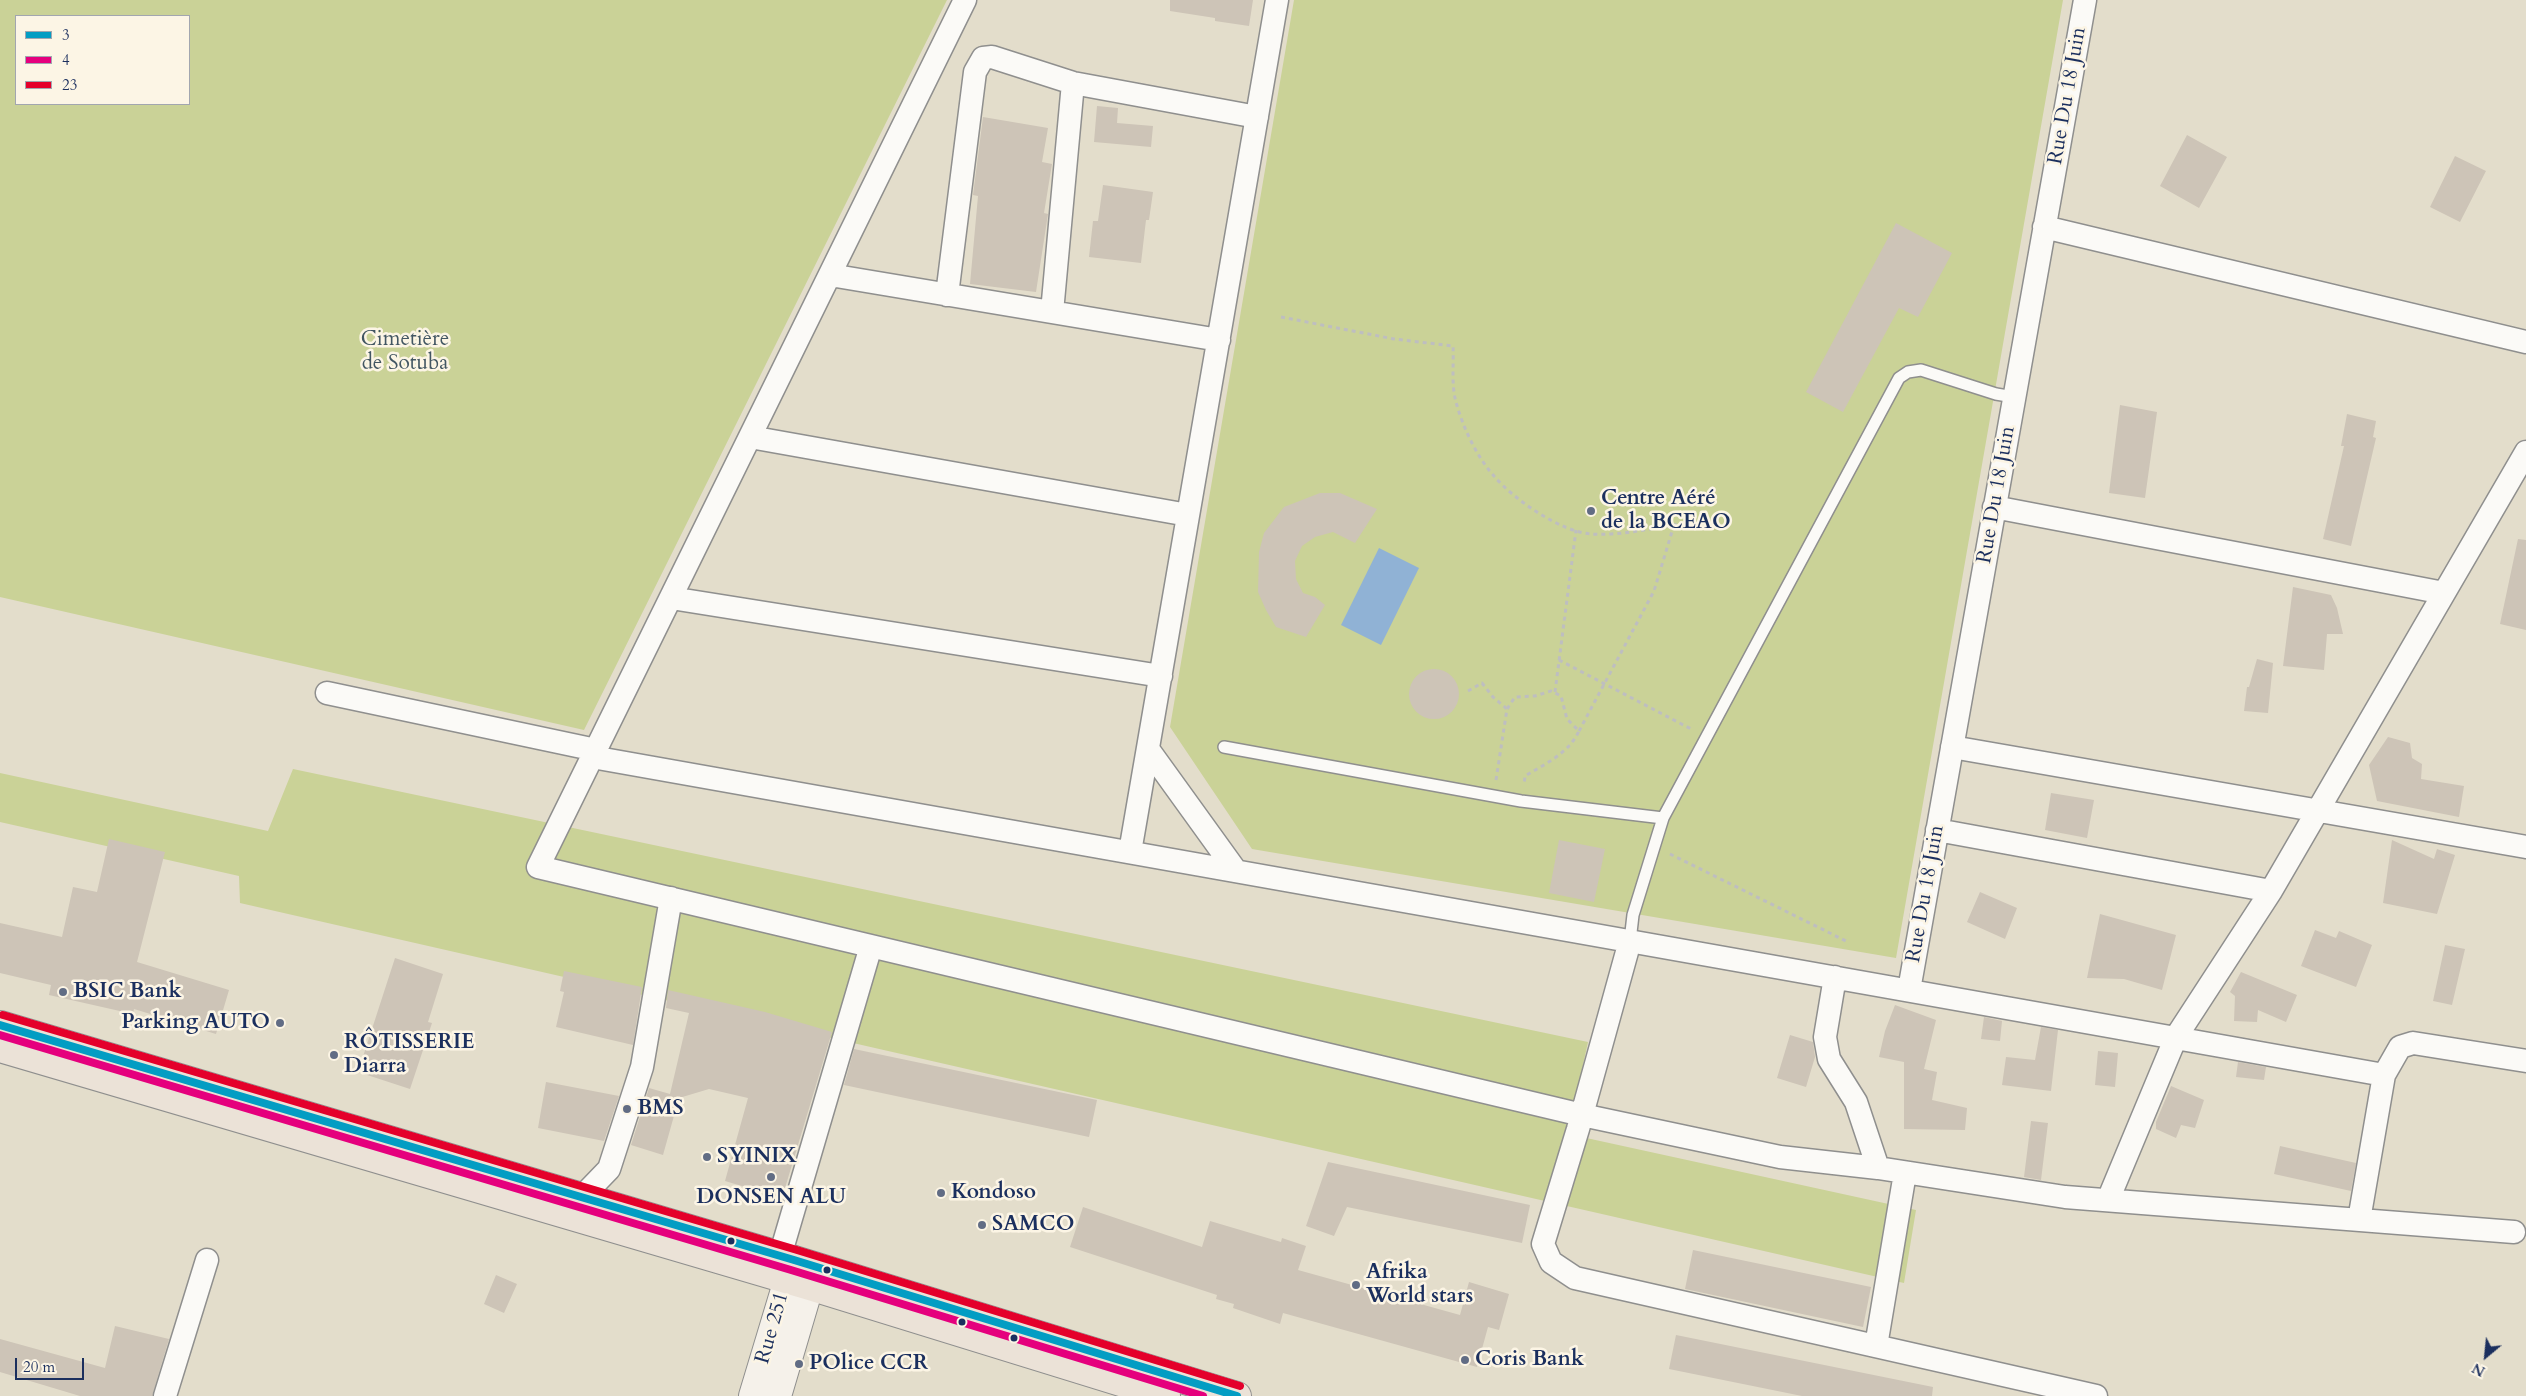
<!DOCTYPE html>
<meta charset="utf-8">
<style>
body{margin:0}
#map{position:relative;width:2526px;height:1396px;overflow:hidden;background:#e3ddcb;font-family:Cardo,serif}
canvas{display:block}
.legend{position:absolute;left:15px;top:15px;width:175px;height:90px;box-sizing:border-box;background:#fcf5e5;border:1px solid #a2a6af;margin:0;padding:6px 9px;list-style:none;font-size:15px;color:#1b2f5e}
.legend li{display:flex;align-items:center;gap:10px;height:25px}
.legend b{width:25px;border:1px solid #a2a6af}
.north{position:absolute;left:2461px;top:1331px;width:50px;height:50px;-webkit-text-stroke:4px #fcf5e5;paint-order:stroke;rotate:208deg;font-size:14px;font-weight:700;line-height:20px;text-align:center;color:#1b2f5e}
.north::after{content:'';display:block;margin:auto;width:18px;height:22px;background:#1b2f5e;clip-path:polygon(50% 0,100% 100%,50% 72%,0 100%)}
.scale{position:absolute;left:15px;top:1358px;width:69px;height:22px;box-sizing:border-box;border:2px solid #1b2f5e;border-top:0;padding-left:6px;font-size:15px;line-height:18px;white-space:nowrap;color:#1b2f5e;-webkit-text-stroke:4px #fcf5e5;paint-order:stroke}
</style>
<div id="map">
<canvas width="2526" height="1396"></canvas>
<ul class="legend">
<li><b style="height:6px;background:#039dc3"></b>3</li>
<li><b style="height:6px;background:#e5007d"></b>4</li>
<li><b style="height:6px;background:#e4002b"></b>23</li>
</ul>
<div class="north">N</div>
<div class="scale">20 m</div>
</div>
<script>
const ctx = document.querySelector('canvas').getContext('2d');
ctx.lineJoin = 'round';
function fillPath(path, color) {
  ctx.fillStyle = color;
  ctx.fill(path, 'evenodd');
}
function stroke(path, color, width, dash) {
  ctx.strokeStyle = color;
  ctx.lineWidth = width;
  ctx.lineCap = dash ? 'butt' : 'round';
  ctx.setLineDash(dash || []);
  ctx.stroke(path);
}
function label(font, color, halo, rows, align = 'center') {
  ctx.font = font + ' Cardo,serif';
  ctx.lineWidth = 5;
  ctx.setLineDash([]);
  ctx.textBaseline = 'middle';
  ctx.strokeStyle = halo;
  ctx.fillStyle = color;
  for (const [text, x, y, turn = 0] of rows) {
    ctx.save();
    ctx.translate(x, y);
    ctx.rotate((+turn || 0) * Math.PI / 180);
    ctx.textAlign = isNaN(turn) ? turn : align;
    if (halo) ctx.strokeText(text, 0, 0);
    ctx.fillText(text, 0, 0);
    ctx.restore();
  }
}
fillPath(new Path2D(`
 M0,0h947l-363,730 -584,-133zM16,16h173v88h-173z
 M1294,0h769l-167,958 -644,-109 -82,-122z
 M293,769l1295,273 -20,92 348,76 -12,73 -1664,-380 -1,-27 -239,-54v-49l268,58z`), '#cad297');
fillPath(new Path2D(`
 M1379,548l40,20 -38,77 -40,-20z`), '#90b2d5');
fillPath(new Path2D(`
 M1170,0h83l-4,26 -34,-5v-3l-45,-7z
 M1097,106l21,2 -1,15 36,3 -2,21 -57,-5z
 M983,117l65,11 -6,34 10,2 -8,49 4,1 -12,78 -66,-8 8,-88 -5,-1z
 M2187,135l40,22 -28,51 -39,-22z
 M2455,156l31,15 -26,51 -30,-15z
 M1103,185l50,7 -4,28h-3l-5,43 -52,-6 4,-36h5z
 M1896,223l56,30 -34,64 -19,-9 -56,104 -37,-20z
 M2120,405l37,7 -12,86 -36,-5z
 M2347,414l29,7 -3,16 3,1 -25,108 -28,-7 21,-93h-3z
 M1320,493h20l37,16 -22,34 -22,-11 -18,5 -13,9 -7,15 1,18 7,14 12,4 10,8 -19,32 -30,-10 -10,-17 -8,-18 1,-40 5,-19 20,-26z
 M2518,539l8,1v90l-26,-6z
 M2293,587l38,8 6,13 6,26h-16l-3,36 -41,-4z
 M2257,659l16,4 -5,50 -24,-2 3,-24h2z
 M1409 694a25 25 0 1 1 50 0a25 25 0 1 1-50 0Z
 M2388,737l22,6 2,15 10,6 -1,15 43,7 -5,31 -82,-16 -8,-36z
 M2051,793l43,7 -7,38 -42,-8z
 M109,839l56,13 -28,110 92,28 -13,44 -82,-25 -1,5 -84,-19 2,-10 -51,-12v-50l62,14 11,-50 24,5z
 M1559,840l46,9 -11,53 -45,-9z
 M2392,840l42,19 3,-10 18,6 -18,59 -54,-11z
 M1980,892l37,16 -12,31 -38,-17z
 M2100,914l76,21 -14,55 -38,-11 -37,-1z
 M2315,930l21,8 3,-7 33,14 -16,42 -55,-21z
 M2445,945l20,4 -13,56 -19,-4z
 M395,958l48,16 -15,48 4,1 -22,66 -52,-17z
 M564,971l78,16 -9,58 -77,-18 8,-35 -4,-1z
 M2241,972l56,23 -11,27 -28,-12 -1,12 -23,-1 1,-25 -5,-4z
 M668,990l97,22 67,20 -50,166 -57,-17 23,-83 -39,-9 -30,9 -16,57 -32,-10 18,-57 21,6 19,-81 -23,-5z
 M1895,1005l41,15 -12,49 13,3 -5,28 35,8 -2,22 -61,-1v-67l-25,-5 6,-26z
 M1984,1017l18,4 -2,20 -19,-2z
 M2041,1027l17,3 -7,61 -49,-6 4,-28 29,3z
 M1790,1035l23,7 2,15 -9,30 -29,-9z
 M854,1049l243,51 -8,37 -245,-52z
 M2098,1051l20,2 -3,34 -20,-2z
 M2238,1062l28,5 -2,13 -28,-3z
 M546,1082l73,14 -15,45 -66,-13z
 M2171,1086l33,14 -9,28 -14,-3 -5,13 -20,-9v-7z
 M2031,1121l17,2 -7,57 -17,-3z
 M2280,1146l76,17 -5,28 -77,-17z
 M1328,1162l202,43 -8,38 -175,-36 -13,29 -28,-10z
 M1083,1207l119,40 8,-26 71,21 1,-4 24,8 -8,24 162,45 9,-33 40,12 -10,36 -11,-3 -11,40 -194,-54 -3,11 -47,-16 1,-4 -18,-5 1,-4 -147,-48z
 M1693,1250l178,37 -8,40 -178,-38z
 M496,1275l21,9 -13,29 -20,-9z
 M115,1326l54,13 -17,57h-72l-80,-24v-33l105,29z
 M1676,1335l257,52 -1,9h-130l-133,-27z`), '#cdc4b7');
const lane = new Path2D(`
 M1224,747l297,54 142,17 236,-440 9,-6 13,-2 75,24 18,3
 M1630,941l3,-26 30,-97`);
const street = new Path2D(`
 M965,0l-427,867 1044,248 198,42 98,11 187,29 449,35
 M2044,227l482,115
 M830,275l389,65
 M947,295l28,-223 8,-14 9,-1 81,26 184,34
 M1052,312l21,-229
 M750,437l438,78
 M1994,507l450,86
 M671,598l490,78
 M327,693l269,57
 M1952,747l574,100
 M1148,749l88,122
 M592,757l1792,318
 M1937,830l334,61
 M1130,852l147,-852
 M1630,941l-52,188 -35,115 8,18 24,16 521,118
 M1835,977l-10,60 4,22 27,43 22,66
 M1909,990l176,-990
 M581,1198l28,-29 33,-102 29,-169
 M2108,1200l68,-163 95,-146 255,-439
 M2359,1220l25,-145 16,-28 13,-4 113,18
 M780,1256l91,-310
 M1876,1346l29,-173
 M165,1396l42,-136`);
const secondary = new Path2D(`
 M753,1396l41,-136
 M777,1396l38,-129`);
const primary = new Path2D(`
 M0,1025l794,235 443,136
 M0,1048l810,238 356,110`);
stroke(lane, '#8f8f8e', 14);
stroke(street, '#8f8f8e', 25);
stroke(secondary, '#8f8f8e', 30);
stroke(primary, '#8f8f8e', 30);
stroke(new Path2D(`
 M1281,317l113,22 59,7c1,17 -2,39 3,56 7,26 21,55 38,74 19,23 67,56 97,58 30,2 60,-6 90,-10
 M1559,660l134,70
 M1468,691l14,-8 11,14 14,12
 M1555,692l21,-162
 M1579,731l75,-140 20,-66
 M1496,780l11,-71 8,-12 20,-1 16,-5 10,5 6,23 12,12c-10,22 -34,33 -54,45l-1,9
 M1670,854l176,87`), '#bebec0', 3, [4, 4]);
stroke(lane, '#fbfaf7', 11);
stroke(street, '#fbfaf7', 22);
stroke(secondary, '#f5f1ea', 28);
stroke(primary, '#ebe2d7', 28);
stroke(new Path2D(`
 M0,1025l794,235 443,136`), '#039dc3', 8);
stroke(new Path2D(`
 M0,1035l791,235 412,126`), '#e5007d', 8);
stroke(new Path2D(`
 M3,1015l794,235 443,136`), '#e4002b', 8);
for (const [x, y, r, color] of [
 [1591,511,5,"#616c84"],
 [63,992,5,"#616c84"],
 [280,1023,5,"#616c84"],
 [334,1055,5,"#616c84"],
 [627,1109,5,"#616c84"],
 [707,1157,5,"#616c84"],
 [771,1177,5,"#616c84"],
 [941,1193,5,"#616c84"],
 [982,1225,5,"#616c84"],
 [731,1241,4.5,"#1b2f5e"],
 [827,1270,4.5,"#1b2f5e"],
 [1356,1285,5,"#616c84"],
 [962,1322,4.5,"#1b2f5e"],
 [1014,1338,4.5,"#1b2f5e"],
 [1465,1360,5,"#616c84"],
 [799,1364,5,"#616c84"]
]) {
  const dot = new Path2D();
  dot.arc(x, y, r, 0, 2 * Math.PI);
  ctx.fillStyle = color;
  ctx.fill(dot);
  stroke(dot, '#fcf5e5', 2);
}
label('21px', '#1b2f5e', '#fcf5e5', [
 ["Rue Du 18 Juin",2068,96,-80],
 ["Rue Du 18 Juin",1997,495,-80],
 ["Rue Du 18 Juin",1926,894,-80],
 ["Rue 251",773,1328,-74]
]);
label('21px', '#425662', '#fcf5e5', [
 ["Cimetière",405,340],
 ["de Sotuba",405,364]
]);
label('bold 21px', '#1b2f5e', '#fcf5e5', [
 ["Centre Aéré",1601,499],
 ["de la BCEAO",1601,523],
 ["BSIC Bank",73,992],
 ["Parking AUTO",270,1023,"right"],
 ["RÔTISSERIE",344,1043],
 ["Diarra",344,1067],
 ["BMS",637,1109],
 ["SYINIX",717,1157],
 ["Kondoso",951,1193],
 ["DONSEN ALU",771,1198,"center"],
 ["SAMCO",992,1225],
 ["Afrika",1366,1273],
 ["World stars",1366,1297],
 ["Coris Bank",1475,1360],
 ["POlice CCR",809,1364]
], 'left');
</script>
